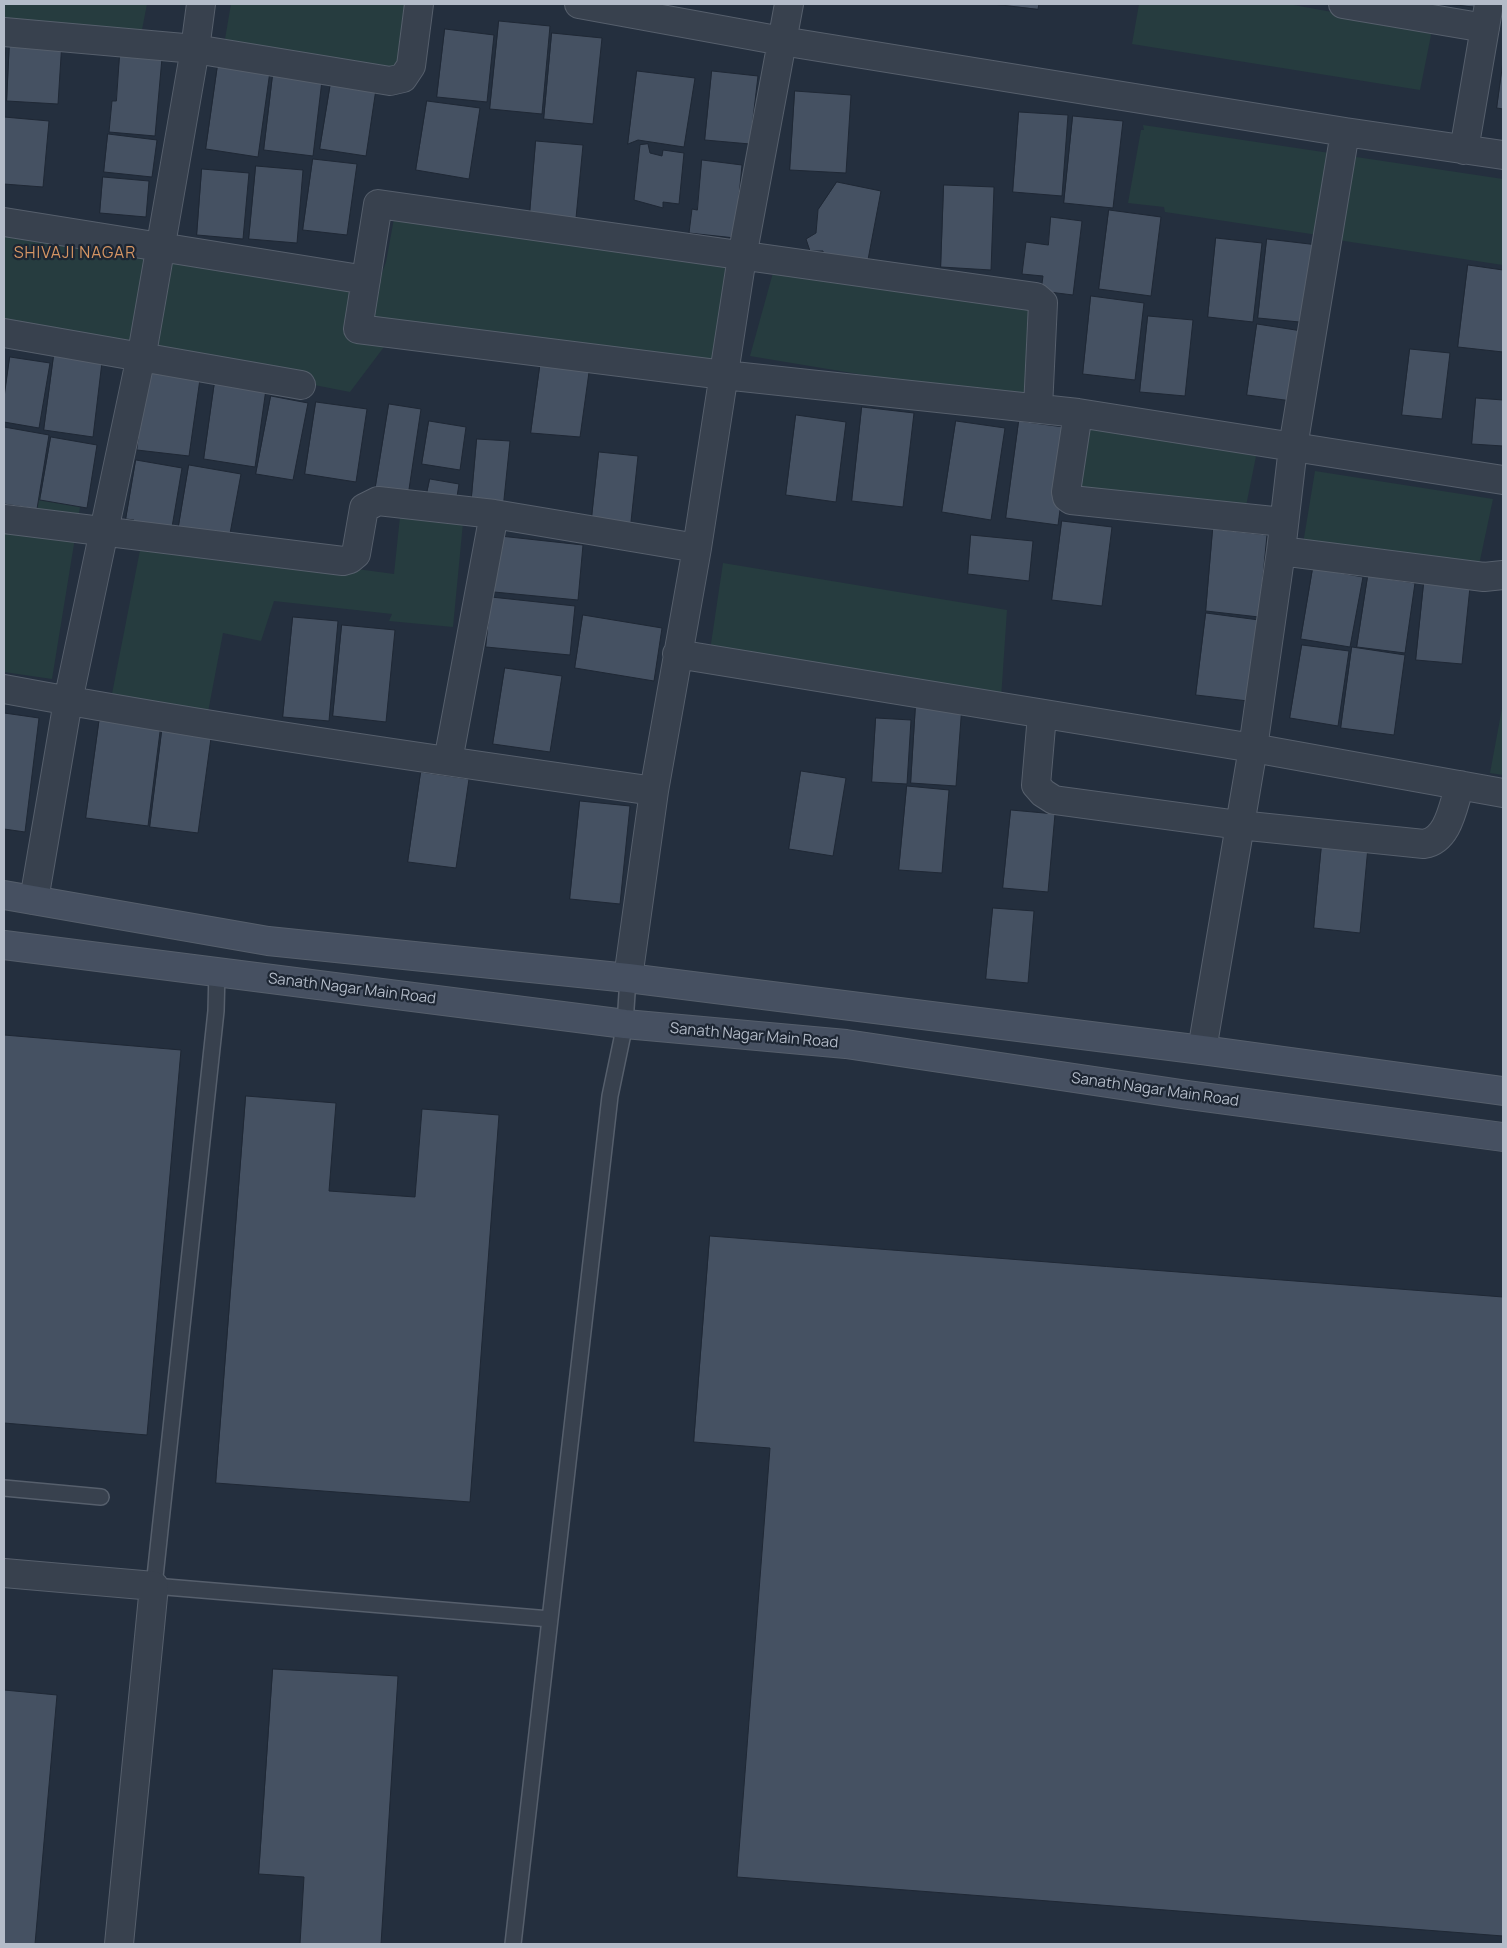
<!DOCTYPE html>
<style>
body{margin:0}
#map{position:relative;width:1507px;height:1948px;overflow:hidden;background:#242f3e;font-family:Manrope,sans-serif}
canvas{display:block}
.frame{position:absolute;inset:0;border:5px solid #b4bcc9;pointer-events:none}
</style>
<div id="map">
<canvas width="1507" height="1948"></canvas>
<div class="frame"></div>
</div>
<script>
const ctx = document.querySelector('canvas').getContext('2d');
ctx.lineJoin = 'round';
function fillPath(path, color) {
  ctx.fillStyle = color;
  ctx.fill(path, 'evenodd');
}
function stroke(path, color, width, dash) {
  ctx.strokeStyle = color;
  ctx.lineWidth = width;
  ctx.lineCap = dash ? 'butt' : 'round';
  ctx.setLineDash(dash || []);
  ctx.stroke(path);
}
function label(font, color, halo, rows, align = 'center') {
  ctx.font = font + ' Manrope,sans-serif';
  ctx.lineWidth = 4.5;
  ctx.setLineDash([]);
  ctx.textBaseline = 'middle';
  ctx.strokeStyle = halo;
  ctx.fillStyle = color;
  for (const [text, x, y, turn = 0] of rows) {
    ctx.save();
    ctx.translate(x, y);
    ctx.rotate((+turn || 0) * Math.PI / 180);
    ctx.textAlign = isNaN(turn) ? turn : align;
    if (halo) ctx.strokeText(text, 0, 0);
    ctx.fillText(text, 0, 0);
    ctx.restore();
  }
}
fillPath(new Path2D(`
 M4,4h143l-7,36 -136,-16z
 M231,4h171l11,1 -13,66 -177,-20z
 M1139,4h149l144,26 -12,60 -288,-46z
 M1143,125l360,54v86l-172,-26v-2l-166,-25 -1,-5 -36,-4 13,-73h3z
 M395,213l339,50 -19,102 -352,-42 23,-61z
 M4,229l148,23 -18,94 -130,-23z
 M164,256l194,29 -8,50 37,8 -37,49 -199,-39z
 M774,269l262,33 -10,100 -276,-46z
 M1080,418l178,28 -13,65 -177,-20z
 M1315,471l178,28 -14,66 -176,-21z
 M4,490l77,11 -29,178 -48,-7z
 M465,502l-12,125 -64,-6 3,-7 -118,-13 -13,40 -38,-8 -15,79 -97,-13 31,-159 252,34 7,-67z
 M723,563l284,47 -6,89 -293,-35z
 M1503,703v72l-13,-2z`), '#263c3f');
const building = new Path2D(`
 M993,4h46l-1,5z
 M1448,4h29l-1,3z
 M499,21l51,5 -8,88 -52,-5z
 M445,29l49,6 -7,67 -50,-5z
 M552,33l50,5 -9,86 -49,-5z
 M4,38l2,1 -2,58z
 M10,38l52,3 -4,63 -51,-3z
 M120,54l42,4 -7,78 -46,-4 3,-31h4z
 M219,57l52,7 -13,93 -52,-8z
 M1503,62v47l-6,-1z
 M274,66l49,6 -10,84 -49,-6z
 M637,71l58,7 -11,69 -46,-7 -10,4z
 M712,71l46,5 -8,68 -45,-4z
 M331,82l45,7 -10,67 -46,-7z
 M795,91l56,4 -5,78 -56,-3z
 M427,101l53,7 -11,71 -53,-9z
 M1019,112l49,3 -6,81 -49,-4z
 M1073,116l50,5 -10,87 -49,-5z
 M4,117l45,4 -6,66 -39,-3z
 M108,134l49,6 -5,37 -48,-5z
 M536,141l47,4 -7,73 -46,-5z
 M648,144l2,9 12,3 1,-6 21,3 -5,51 -16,-2v6l-29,-8 6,-55z
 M313,159l44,5 -10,71 -44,-5z
 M702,160l40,5 -7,73 -46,-5 3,-24 5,1z
 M256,166l47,4 -6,73 -48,-4z
 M202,169l47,4 -6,66 -46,-4z
 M103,177l46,4 -3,36 -46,-4z
 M837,182l44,9 -14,74 -43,-5 -1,-9h-13l-4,-12 10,-6 2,-23z
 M944,185l50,2 -3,83 -50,-3z
 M1109,210l52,7 -10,79 -52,-7z
 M1051,217l31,4 -9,74 -32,-4 2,-15 -21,-2 4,-32 22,3z
 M1216,238l46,5 -9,79 -45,-5z
 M1267,239l51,6 -8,78 -52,-5z
 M1468,265l35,5v82l-45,-5z
 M1091,296l53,7 -9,77 -52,-6z
 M1148,316l45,4 -8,76 -45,-4z
 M1257,324l45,7 -10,70 -45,-6z
 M1410,349l40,4 -8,66 -40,-4z
 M542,352l48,13 -10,72 -49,-4z
 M54,355l48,7 -9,75 -49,-7z
 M10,357l40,6 -11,65 -35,-6v-24z
 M148,364l53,8 -12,84 -52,-6z
 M215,381l51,8 -11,78 -51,-8z
 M271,396l37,7 -15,77 -37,-6z
 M1476,398l27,2v46l-31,-2z
 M316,402l51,7 -11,73 -51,-8z
 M389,404l32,5 -13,87 -33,-5z
 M862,407l52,6 -11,94 -51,-6z
 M796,415l50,7 -10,80 -50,-7z
 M429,421l37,6 -6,43 -38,-6z
 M956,421l49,7 -14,92 -49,-8z
 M1019,421l52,7 -13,97 -52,-7z
 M4,427l45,8 -12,74 -33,-5z
 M51,437l46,8 -10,63 -47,-8z
 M477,439l33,2 -7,68 -32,-3z
 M599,452l39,4 -8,75 -39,-5z
 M136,460l46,8 -11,65 -34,-5 -3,-8 -8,-1z
 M189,465l52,9 -12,65 -51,-8z
 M430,479l29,5 -3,19 -30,-5z
 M1062,521l50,6 -10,79 -50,-6z
 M1213,529l54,6 -8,82 -53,-6z
 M971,535l62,6 -4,40 -61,-7z
 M500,536l83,9 -5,55 -84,-8z
 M1313,568l50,9 -13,70 -49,-8z
 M1368,576l47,7 -10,70 -48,-6z
 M1424,583l46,4 -8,77 -46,-4z
 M491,597l84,9 -5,49 -84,-8z
 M1206,613l53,7 -11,81 -52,-6z
 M583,615l79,13 -8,53 -79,-13z
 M293,617l45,4 -9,100 -46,-4z
 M342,625l53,5 -9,92 -53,-6z
 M1302,645l47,6 -11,75 -48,-8z
 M1352,647l53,8 -11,80 -53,-7z
 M505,668l57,8 -12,76 -57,-8z
 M916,703l46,2 -6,81 -45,-3z
 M4,713l35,5 -14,114 -21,-3z
 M100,716l61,8 -13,102 -62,-8z
 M876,718l35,2 -4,64 -35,-2z
 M162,731l49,7 -13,95 -48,-6z
 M801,771l45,7 -13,78 -44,-7z
 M421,772l48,7 -13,89 -48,-6z
 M907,786l42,4 -7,83 -43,-3z
 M580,801l50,5 -10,98 -50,-5z
 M1011,810l44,4 -7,78 -45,-4z
 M1322,843l46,4 -8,86 -46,-5z
 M993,908l41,3 -6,72 -42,-4z
 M4,1035l177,15 -34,385 -143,-12z
 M246,1096l90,7 -7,88 86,6 7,-88 77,6 -29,387 -254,-19z
 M710,1236l793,61v639l-766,-59 33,-429 -76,-6z
 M273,1669l125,7 -17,268h-81l4,-67 -45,-3z
 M4,1690l53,5 -22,249h-31z`);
fillPath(building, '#455162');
stroke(building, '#1f2835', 1);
const lane = new Path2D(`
 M217,971l-1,40 -62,575 396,33 60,-523 15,-72 3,-46
 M4,1488l97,9
 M513,1944l37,-325`);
const street = new Path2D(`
 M579,4l203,37 563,91 158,23
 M1343,4l142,24
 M4,32l191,17 195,32 13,-3 8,-12 8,-62
 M1464,150l25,-146
 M4,222l362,58
 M4,333l297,52
 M1038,408l5,-105 -7,-6 -658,-93 -20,125 366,46 354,38 425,67
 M1078,413l-12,79 1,5 4,3 212,22
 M4,519l339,42 7,-2 6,-5 8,-46 14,-7 116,13 203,34
 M1281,551l203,26 19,-2
 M677,654l576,94 250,45
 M4,689c215,40 433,71 650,102
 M1042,715l-6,70 7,8 11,7 185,25 185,19c25,-4 29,-39 36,-59
 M448,761l46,-247
 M34,900l34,-199 76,-359 51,-293 6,-45
 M628,978l26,-187 43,-243 45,-291 47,-253
 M1202,1050l51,-302 28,-197 12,-104 52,-315
 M4,1573l150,13 -35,358`);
const secondary = new Path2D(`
 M4,895l264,46 360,37 574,72 301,41
 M4,945l621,79 221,20 342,51 315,42`);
stroke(lane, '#565f6c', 18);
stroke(street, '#565f6c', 30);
stroke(secondary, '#565f6c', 30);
stroke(lane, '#38414e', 15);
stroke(street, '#38414e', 28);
stroke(secondary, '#465061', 28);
label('15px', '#b4bcc9', '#1d2633', [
 ["Sanath Nagar Main Road",352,989,7],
 ["Sanath Nagar Main Road",754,1036,5],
 ["Sanath Nagar Main Road",1155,1090,8]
]);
ctx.letterSpacing = '1px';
label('16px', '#d59563', '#1d2633', [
 ["SHIVAJI NAGAR",75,254]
]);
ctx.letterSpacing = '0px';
</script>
